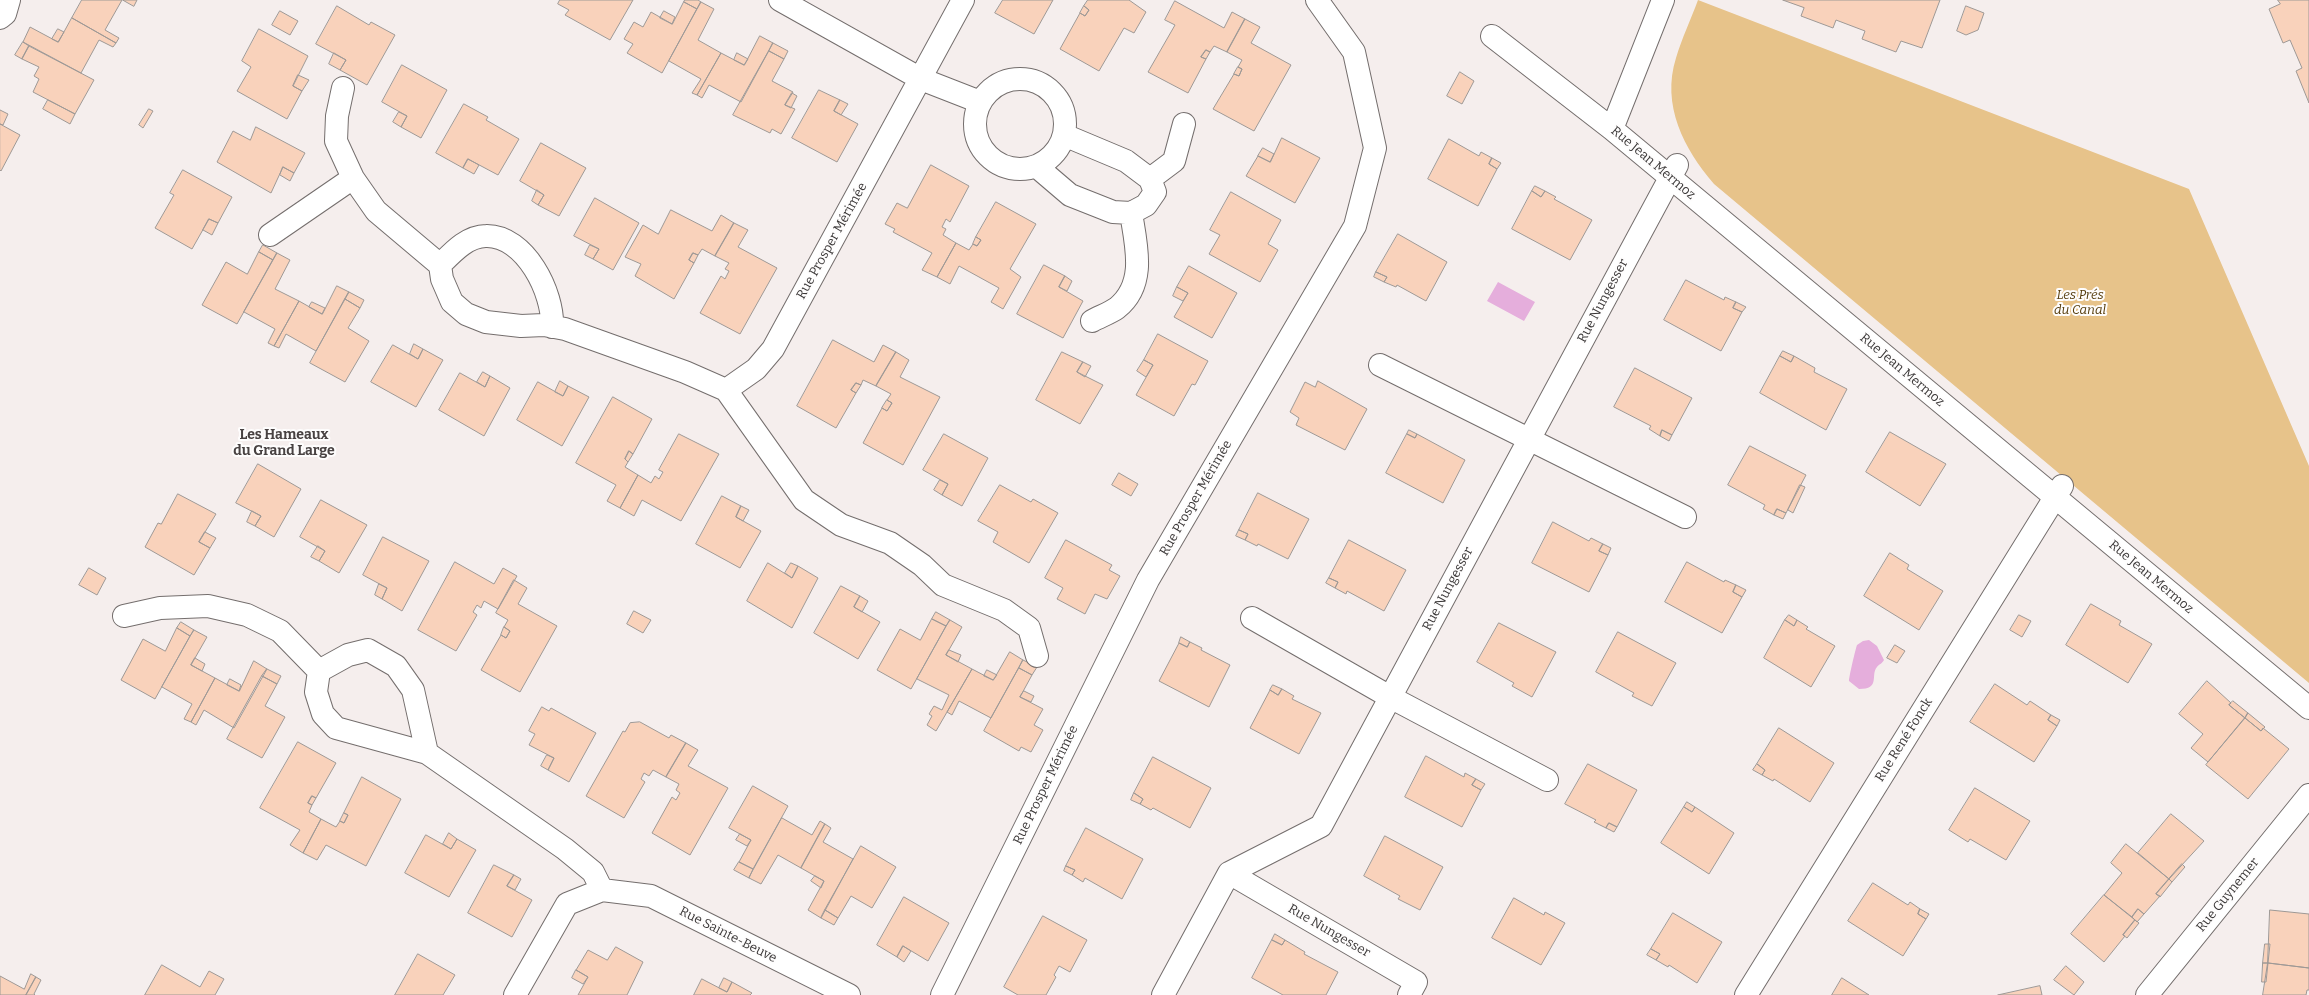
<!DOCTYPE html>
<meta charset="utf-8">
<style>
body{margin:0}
canvas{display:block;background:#f5eeed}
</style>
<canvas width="2309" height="995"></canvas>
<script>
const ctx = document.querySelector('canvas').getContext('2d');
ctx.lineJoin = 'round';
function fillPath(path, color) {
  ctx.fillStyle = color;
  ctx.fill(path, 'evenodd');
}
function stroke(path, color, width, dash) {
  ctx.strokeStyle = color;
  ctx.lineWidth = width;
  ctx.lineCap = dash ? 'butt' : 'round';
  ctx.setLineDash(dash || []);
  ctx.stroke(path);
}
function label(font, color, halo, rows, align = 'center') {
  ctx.font = font + ' Bitter,serif';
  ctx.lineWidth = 4;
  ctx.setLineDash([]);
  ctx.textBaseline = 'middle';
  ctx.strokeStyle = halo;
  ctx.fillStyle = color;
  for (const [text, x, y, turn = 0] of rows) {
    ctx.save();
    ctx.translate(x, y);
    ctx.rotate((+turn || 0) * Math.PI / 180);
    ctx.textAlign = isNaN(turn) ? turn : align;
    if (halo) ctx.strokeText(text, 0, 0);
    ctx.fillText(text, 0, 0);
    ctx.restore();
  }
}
fillPath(new Path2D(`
 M1698,0l491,189 120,277v217l-595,-499c-30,-35 -53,-79 -38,-126 6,-20 15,-39 22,-58z`), '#e7c38a');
fillPath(new Path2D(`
 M1498,282l37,20 -11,19 -37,-20z
 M1869,640l8,6 7,14c-2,4 -5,4 -7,7 -7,8 4,22 -18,22l-10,-8c0,-4 6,-30 8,-36l6,-4z`), '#e5aedc');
const building = new Path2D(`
 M82,0h40l-17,30 14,8 -3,5 -44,-25z
 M123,0h14l-3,6z
 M560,0h73l-23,40 -45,-25 4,-5 -11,-6z
 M685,0h13l3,2 -4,7 -13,-7z
 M1003,0h50l-19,34 -39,-21z
 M1088,0h41l17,12 -12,21 -10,-5 -25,43 -39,-22 20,-36 5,3 4,-6 -5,-4z
 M1783,0h157l-18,48 -21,-7 -5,11 -34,-13 3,-8 -29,-11 -3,8 -32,-12 3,-8z
 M2278,0h31v103l-13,-32 6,-3 -12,-28 -7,3 -14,-34 11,-5z
 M1175,1l49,27 8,-16 13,7 -18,33 -13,-6 -4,6 -4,-2 -5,7 5,2 -18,34 -40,-21 27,-47 -10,-5z
 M684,2l13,7 -35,64 -35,-20 6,-9 -9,-5 10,-17 9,5 8,-15 21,12z
 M701,2l13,7 -16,31 23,13 -24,42 -5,-2 9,-14 -32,-18z
 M337,6l32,19 2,-3 24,13 -28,50 -27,-15 6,-10 -30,-16z
 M1084,6l5,4 -4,6 -5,-3z
 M1966,6l18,7 -6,17 -12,5 -9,-4z
 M280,11l18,10 -8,14 -18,-10z
 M664,11l11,6 -3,7 -12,-6z
 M72,18l44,25 -3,4 -14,-7 -18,33 -58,-31 7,-15 28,15z
 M1245,19l15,8 -9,16 40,22 -37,66 -41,-22 21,-35 5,2 3,-7 -4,-2 4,-7 -15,-8z
 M58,29l6,3 -6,10 -6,-3z
 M259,29l49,27 -15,30 9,5 -15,28 -50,-28 14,-24 -9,-6z
 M760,36l13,7 -32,59 -32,-17 -7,13 -5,-3 24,-42 23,12z
 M23,42l6,4 -7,13 -7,-4z
 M773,43l15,8 -4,8 -15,-8z
 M29,46l65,34 -19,34 -42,-22 6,-13 -5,-3 5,-9 -17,-8z
 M1206,50l4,2 -4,7 -5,-2z
 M769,51l15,8 -12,22 21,11 -8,13 10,4 -14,25 -9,-5 -2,4 -37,-18z
 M334,53l12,7 -6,10 -11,-6z
 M737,53l11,6 -4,6 -10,-5z
 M402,65l45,25 -26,48 -20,-11 6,-11 -25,-14z
 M1238,67l4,2 -3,7 -5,-2z
 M1460,72l14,9 -12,23 -15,-8z
 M298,75l11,5 -7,11 -9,-5z
 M819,90l21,10 -6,11 24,13 -21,38 -45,-24z
 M792,93l5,3 -6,12 -6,-3z
 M48,100l27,14 -5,10 -27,-15z
 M840,100l8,4 -7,11 -7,-4z
 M464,104l24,13 -2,3 33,19 -21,36 -30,-16 -5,9 -27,-15z
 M149,109l4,2 -10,17 -4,-3z
 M0,110l8,4 -5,11 -3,-1z
 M399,112l8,4 -6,11 -8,-5z
 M0,124l20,11 -19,36 -1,-1z
 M256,127l49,26 -11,20 -11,-6 -12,26 -54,-31 16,-31 17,9z
 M1282,138l38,20 -25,45 -49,-27 12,-20 12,6z
 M1449,139l30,17 2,-4 11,6 -3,6 8,5 -19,37 -50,-27z
 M541,143l45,25 -27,48 -21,-11 6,-10 -24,-14z
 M1263,148l11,6 -4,8 -12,-6z
 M1492,158l9,5 -4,6 -8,-5z
 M468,159l11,6 -5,9 -11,-6z
 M931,165l38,21 -19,36 -4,-3 -4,8 4,2 -3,6 13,8 -19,34 -15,-7 10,-17 -39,-21 2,-3 -10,-5 12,-21 10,5z
 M283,167l11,6 -4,8 -10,-6z
 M183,170l49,27 -14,26 -9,-4 -17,30 -37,-21 19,-33 -4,-2z
 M1535,186l10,5 -4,6 -9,-6z
 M537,190l7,5 -6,10 -6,-4z
 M1532,191l9,6 4,-6 11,6 -2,2 38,21 -22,40 -58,-31z
 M1231,192l50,28 -13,24 10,6 -18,32 -51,-28 11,-19 -10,-5z
 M595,198l44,25 -26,47 -20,-11 6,-10 -25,-13z
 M996,202l40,22 -26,45 11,8 -18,32 -12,-7 8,-14 -40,-22 -9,18 -13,-7 19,-34 13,7 4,-6 4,2 4,-6 -5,-3z
 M671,210l41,21 9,-16 13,8 -19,33 -13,-7 -4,6 -5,-2 -4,7 5,3 -20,36 -39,-23 6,-12 -16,-7 18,-32 15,9z
 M209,219l9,4 -6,12 -9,-5z
 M734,223l14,7 -10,17 39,21 -37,66 -40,-21 21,-37 4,3 4,-8 -4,-2 4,-6 -14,-7z
 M1398,234l49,28 -21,39 -29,-16 -1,2 -12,-5 3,-5 -11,-5z
 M976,237l5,3 -4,6 -4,-2z
 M263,245l14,8 -4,7 -14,-8z
 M590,245l9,4 -6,10 -8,-4z
 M259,252l14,8 -36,64 -35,-19 24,-43 21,12z
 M277,253l13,7 -15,29 24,12 -25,45 -6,-3 7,-14 -31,-17z
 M693,253l5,2 -4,8 -5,-3z
 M1044,265l21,11 -6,11 24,14 -20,37 -46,-24z
 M1189,266l48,27 -25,45 -38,-21 14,-24 -11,-6z
 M1376,272l11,5 -3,5 -10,-5z
 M1065,276l7,5 -5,10 -8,-4z
 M1686,280l38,20 1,-3 11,5 -3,6 9,4 -21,39 -57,-31z
 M337,286l12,6 -33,59 -30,-17 -7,14 -5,-2 25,-45 23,13z
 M1177,287l11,6 -5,8 -10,-5z
 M349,292l15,8 -4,8 -15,-9z
 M345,299l15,9 -12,20 21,13 -24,41 -35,-19z
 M312,302l13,6 -3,6 -13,-7z
 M1736,302l10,5 -4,5 -9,-4z
 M1158,334l50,27 -13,24 -3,-1 -18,32 -38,-21 17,-30 -9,-5z
 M833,340l41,22 9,-17 13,7 -20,34 -13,-6 -2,5 -5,-2 -5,7 5,3 -20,35 -39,-22z
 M414,344l9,5 -5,10 -8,-5z
 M393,345l25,14 5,-10 20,11 -27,47 -45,-25z
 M1783,351l11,5 -3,6 -11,-6z
 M896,352l13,8 -9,17 40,20 -37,68 -40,-22 19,-35 5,3 5,-8 -5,-3 4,-6 -15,-8z
 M1062,352l21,10 -6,10 26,13 -23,39 -44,-24z
 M1780,356l11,6 3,-6 21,12 -1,4 33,17 -21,41 -66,-37z
 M1144,360l9,5 -7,12 -9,-6z
 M1083,362l8,4 -6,11 -8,-5z
 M1635,368l57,30 -20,37 -10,-5 -2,6 -11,-7 2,-3 -37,-19z
 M483,372l7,4 -5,11 -8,-5z
 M460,373l25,14 5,-11 20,12 -26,48 -45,-26z
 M560,381l8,5 -5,10 -8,-4z
 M1318,381l49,28 -22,41 -49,-25 3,-7 -9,-6 15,-30 10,5z
 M538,382l25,14 5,-10 21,11 -27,49 -45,-26z
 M856,383l5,2 -5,8 -5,-3z
 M613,397l39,22 -19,35 -4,-3 -4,8 3,3 -3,5 13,8 -18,33 -13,-7 9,-16 -40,-22z
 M887,400l5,3 -5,8 -5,-3z
 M1409,430l8,4 -2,4 -8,-4z
 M1662,430l10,5 -3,6 -9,-5z
 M1890,432l56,32 -26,42 -54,-34z
 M679,434l40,20 -38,67 -39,-21 -8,16 -14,-8 18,-33 13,8 4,-7 4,3 4,-7 -4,-2z
 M944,434l44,24 -26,48 -20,-11 6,-11 -25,-14z
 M1407,434l8,4 2,-4 48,26 -22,43 -57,-30z
 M1750,446l56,29 -20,38 -9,-4 -3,6 -11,-6 2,-4 -37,-20z
 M629,451l4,3 -5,8 -3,-3z
 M258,464l43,25 -27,48 -19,-11 6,-10 -25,-13z
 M1119,473l19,11 -7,12 -19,-11z
 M940,480l8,4 -6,11 -8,-5z
 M1000,485l31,17 2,-3 25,14 -29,50 -36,-21 5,-10 -20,-11z
 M1800,485l5,2 -12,26 -5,-3z
 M1258,493l51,26 -21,40 -30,-15 -1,2 -12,-6 3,-6 -9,-4z
 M178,494l38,20 -17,28 11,6 -16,27 -49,-28 13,-24 3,1z
 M722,496l19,10 -5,11 25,14 -21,37 -44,-24z
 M321,500l46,25 -28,48 -20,-12 6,-10 -25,-14z
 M741,506l8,4 -6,11 -7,-4z
 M1777,509l9,4 -3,6 -9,-4z
 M252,511l9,5 -6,10 -8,-4z
 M1553,522l36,19 2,-3 12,6 -4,7 9,4 -19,37 -57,-29z
 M1239,530l9,4 -3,6 -9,-4z
 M205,532l11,6 -6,10 -11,-6z
 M383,537l46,24 -27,50 -20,-12 5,-11 -24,-13z
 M1066,540l46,25 -3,5 11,6 -13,23 -12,-5 -10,20 -28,-15 6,-11 -18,-10z
 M1349,540l57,30 -22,41 -37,-20 -1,3 -11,-6 3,-6 -9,-4z
 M1603,544l8,4 -3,7 -9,-4z
 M318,546l7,5 -6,10 -8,-4z
 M1890,553l19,12 -2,4 36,22 -24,39 -55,-34z
 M455,562l39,22 9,-16 14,8 -19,33 -14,-8 -3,7 -4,-3 -4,7 4,3 -21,36 -38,-21z
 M1687,562l37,20 1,-2 11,5 -3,7 9,5 -20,36 -57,-31z
 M768,563l24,15 6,-12 20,12 -26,50 -45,-27z
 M791,563l7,3 -6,12 -7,-5z
 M89,568l17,10 -9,17 -18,-10z
 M1329,578l9,4 -3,6 -9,-5z
 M514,580l13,8 -9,16 39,22 -37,66 -39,-22 20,-35 5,3 4,-7 -6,-4 4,-7 -12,-7z
 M379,584l8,4 -5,11 -7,-4z
 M1736,585l10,5 -4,7 -9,-5z
 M841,586l19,10 -6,11 26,15 -22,37 -44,-26z
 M860,596l8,5 -6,11 -8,-5z
 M2091,604l30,17 -2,4 33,19 -24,39 -62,-38z
 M634,611l17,9 -8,13 -16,-9z
 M936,612l14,8 -4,6 -14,-7z
 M1789,615l8,5 -3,6 -9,-6z
 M2019,615l12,6 -9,16 -12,-7z
 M932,619l14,7 -35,63 -34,-19 23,-41 20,11z
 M950,620l12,7 -16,28 26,14 -36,62 -9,-6 5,-9 -3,-2 5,-8 8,4 7,-15 -32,-16z
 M1785,620l9,6 3,-6 11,7 -2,2 29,17 -24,41 -47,-29z
 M181,622l13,8 -4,6 -13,-8z
 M1499,623l57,29 -24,45 -20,-11 2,-3 -37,-21z
 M504,627l6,4 -4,7 -5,-3z
 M177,628l13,8 -35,63 -34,-19 22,-41 22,12z
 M194,630l13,7 -16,28 24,13 -24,44 -7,-3 8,-15 -30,-17z
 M1618,632l58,31 -24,43 -20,-10 2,-3 -38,-21z
 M1181,637l9,5 -3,5 -8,-4z
 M1190,642l12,6 -1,2 29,15 -21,42 -50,-26 20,-38 8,4z
 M1895,645l10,6 -8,12 -10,-5z
 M949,650l12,5 -3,7 -12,-7z
 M1010,652l13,8 -32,58 -32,-17 -7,14 -5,-3 25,-43 21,11z
 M195,658l10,6 -3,7 -11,-6z
 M1023,660l14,7 -5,8 -13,-7z
 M254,661l13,8 -33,59 -30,-18 -8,15 -5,-3 24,-44 24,13z
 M1019,668l13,7 -12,22 23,12 -9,16 9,5 -12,22 -10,-5 -2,4 -35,-20z
 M267,669l14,7 -4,8 -15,-8z
 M987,670l10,5 -4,5 -9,-4z
 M262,676l15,8 -12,22 20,11 -23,41 -35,-19z
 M230,679l11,6 -2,6 -12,-6z
 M2207,681l24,22 -2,2 16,13 -37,44 -17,-14 12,-14 -24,-20z
 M1995,684l32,21 3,-4 21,14 -3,5 9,6 -23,36 -64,-40z
 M1273,685l9,4 -4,6 -8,-5z
 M1282,689l12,7 -2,3 29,14 -22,41 -49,-26 20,-38 8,5z
 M1024,691l10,5 -3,6 -11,-5z
 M2233,701l15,12 -3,5 -16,-13z
 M542,707l7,4 2,-3 45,25 -27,49 -21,-12 6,-12 -25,-13 6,-11 -6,-3z
 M2248,713l17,14 -4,4 -16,-13z
 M2051,715l9,5 -3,6 -9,-6z
 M2245,718l16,13 2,-3 26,21 -41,50 -42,-34z
 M640,722l29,16 2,-3 15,8 -20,34 -13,-7 -4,6 -5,-3 -3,6 4,3 -21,36 -38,-22 37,-65 2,1 5,-9z
 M1779,728l55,35 -24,39 -36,-23 -1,2 -11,-6 3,-5 -8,-6z
 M298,742l38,21 -20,35 -4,-2 -4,7 4,2 -3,7 12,7 -18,34 -13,-8 10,-15 -40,-22z
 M686,743l12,7 -10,16 40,22 -38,67 -38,-22 20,-36 4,3 4,-7 -4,-3 3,-6 -13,-7z
 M547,755l7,3 -6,12 -7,-4z
 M1426,756l38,21 1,-4 11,6 -4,6 9,5 -19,37 -57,-30z
 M1153,757l58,31 -21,40 -37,-20 -2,2 -11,-6 3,-5 -9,-6z
 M1588,764l49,26 -20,37 -8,-4 -3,5 -12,-6 2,-2 -31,-16z
 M1757,764l8,6 -3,5 -9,-5z
 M362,777l39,22 -35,67 -40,-21 -9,15 -14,-7 18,-34 15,8 4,-6 4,2 4,-8 -4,-2z
 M1476,779l9,5 -4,6 -9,-5z
 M753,786l35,20 -35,63 -14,-7 12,-22 -22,-12z
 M1975,788l55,33 -24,39 -36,-21 -2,3 -19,-12z
 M1134,793l9,6 -3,5 -9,-4z
 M312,796l4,2 -4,7 -4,-2z
 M1687,802l8,5 -3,5 -8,-5z
 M1684,807l8,5 3,-5 39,26 -25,41 -48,-31z
 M344,813l4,2 -4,8 -4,-2z
 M2171,814l33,27 -35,38 -31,-26z
 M782,818l30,17 8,-14 5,3 -24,44 -23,-13 -17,29 -12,-6z
 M1609,823l8,4 -3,5 -8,-4z
 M825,824l6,4 -8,14 30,17 -32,59 -13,-8 16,-29 -23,-13z
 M1086,828l57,31 -21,40 -37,-21 -2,4 -11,-7 3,-5 -9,-4z
 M449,833l8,6 -6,10 -8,-5z
 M740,834l11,6 -4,6 -11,-6z
 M426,835l25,14 6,-10 19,11 -27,47 -44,-24z
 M1385,836l58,31 -23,43 -22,-11 2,-3 -36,-20z
 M2126,844l43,35 -13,15 4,2 -16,18 -6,-5 -6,8 -28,-22 18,-22 -11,-10z
 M861,846l35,21 -24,41 -21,-12 -13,22 -13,-8z
 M739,862l14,7 -4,9 -15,-8z
 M2182,864l3,3 -13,15 -3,-3z
 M494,865l20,10 -7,11 25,14 -20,37 -44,-24z
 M1066,866l9,4 -3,5 -8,-4z
 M514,875l7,4 -6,11 -8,-4z
 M815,876l9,5 -3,7 -10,-7z
 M2169,879l3,3 -12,15 -4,-3z
 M1873,883l35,22 2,-3 10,7 -2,5 8,5 -23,37 -55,-35z
 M2104,895l31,25 -12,15 2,1 -21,26 -33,-28z
 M904,897l45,26 -21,38 -25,-15 -6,11 -20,-12z
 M1514,898l30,17 1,-3 20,11 -24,42 -49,-27z
 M1920,909l9,5 -3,5 -8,-5z
 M2138,909l6,5 -7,8 -5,-5z
 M825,910l13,8 -4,7 -13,-7z
 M2270,910l39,4v54l-41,-5z
 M1673,913l49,29 -25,41 -28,-18 -1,2 -12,-7 4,-6 -9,-5z
 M1043,916l44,24 -17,32 -11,-6 -5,9 2,2 -10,18h-28l-14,-8z
 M2135,920l4,3 -12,15 -4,-3z
 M1275,934l10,6 -3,5 -10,-5z
 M1272,940l10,5 3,-5 20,12 -1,2 34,18 -12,23h-43l-31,-17z
 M2265,944h5l-2,19h-5z
 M903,946l8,5 -7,11 -7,-5z
 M616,947l27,15 -16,33h-49l10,-18 -12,-7 12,-20 19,10z
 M1651,949l9,5 -4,6 -9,-5z
 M418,954l37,21 -12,20h-48z
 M2263,963h5l-2,19h-4z
 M2268,963l41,5v22h-2l-1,5h-43z
 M162,965l38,22 9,-16 15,8 -9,16h-70z
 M2066,966l18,16 -10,13 -20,-15z
 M576,970l12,7 -5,7 -11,-6z
 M31,974l5,3 -10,18h-26v-19l24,13z
 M36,977l5,3 -7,14 1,1h-9z
 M724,978l8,4 -5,10 -8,-4z
 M1842,978l27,17h-37z
 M702,979l25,13 5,-10 20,11 -2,2h-56z
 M2040,986l2,9h-44z`);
fillPath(building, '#f9d2bb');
stroke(building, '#9e9996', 1);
const minor = new Path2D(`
 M780,0l141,79 59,23
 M0,18l5,-4 4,-14
 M1492,36l120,93 697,579
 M975 124a45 45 0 1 1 90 0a45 45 0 1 1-90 0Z
 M343,88l-6,28 -1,25 17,37 23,33 64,54
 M1612,129l51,-129
 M1036,166l34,29 43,17 18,1 15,-8 9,-13 -5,-13 -24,-18 -62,-26
 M1150,179l24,-18 10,-37
 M270,235l83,-57
 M1092,321c7,-4 18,-8 25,-13 30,-24 19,-63 14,-95
 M552,327c2,-34 -27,-92 -66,-91 -19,0 -34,17 -46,29l2,14 10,23 14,12 20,8 35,4 23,-1 21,4 120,43 41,18 78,110 37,25 49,18 32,22 21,20 61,25 25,18 8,28
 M1380,365l305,152
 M726,390l30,-21 17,-20 190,-349
 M124,616l36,-8 48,-2 39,9 33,16 39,40
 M1252,618l138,79 157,83
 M427,753l-91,-25 -13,-14 -7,-22 3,-21 29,-16 20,-5 28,16 17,24 14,63 138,96 28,23 9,18
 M1229,873l187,109 -7,13
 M515,995l52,-91 35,-14 49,6 198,99
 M942,995l206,-415 207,-354 20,-78 -21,-96 -37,-52
 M1163,995l66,-122 92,-47 356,-661
 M1746,995l316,-509
 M2147,995l162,-200`);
stroke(minor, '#746e6d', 24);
stroke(minor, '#fff', 22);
label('13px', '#3b3838', '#fefdfd', [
 ["Rue Jean Mermoz",1653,163,40],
 ["Rue Prosper Mérimée",832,241,-61],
 ["Rue Nungesser",1603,301,-62],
 ["Rue Jean Mermoz",1902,370,40],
 ["Rue Prosper Mérimée",1196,498,-60],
 ["Rue Jean Mermoz",2151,577,40],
 ["Rue Nungesser",1448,589,-62],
 ["Rue René Fonck",1904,740,-58],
 ["Rue Prosper Mérimée",1046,785,-64],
 ["Rue Guynemer",2228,895,-51],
 ["Rue Nungesser",1329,931,30],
 ["Rue Sainte-Beuve",728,935,27]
]);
label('italic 13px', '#553c0c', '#fefdfd', [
 ["Les Prés",2080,295],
 ["du Canal",2080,310]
]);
label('bold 14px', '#484242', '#fefdfd', [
 ["Les Hameaux",284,435],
 ["du Grand Large",284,451]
]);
</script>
